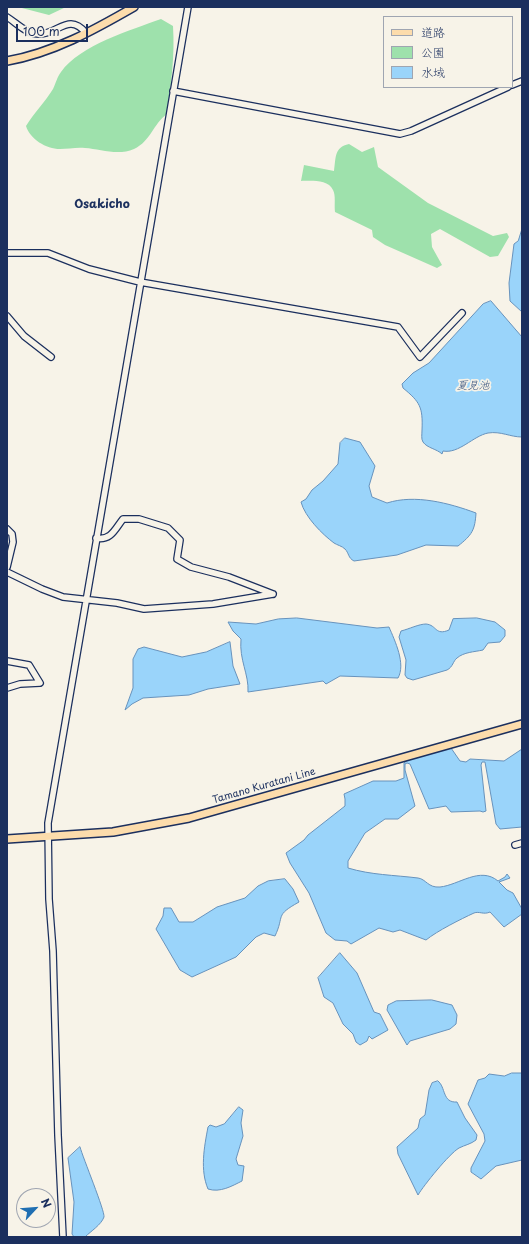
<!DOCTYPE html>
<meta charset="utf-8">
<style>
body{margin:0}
#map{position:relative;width:529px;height:1244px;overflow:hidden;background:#f7f3e8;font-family:"Playpen Sans","Klee One",sans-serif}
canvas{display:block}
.frame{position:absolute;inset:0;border:8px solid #1b2f5e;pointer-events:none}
.legend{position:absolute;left:383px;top:16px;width:130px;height:72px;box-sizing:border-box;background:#f7f3e8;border:1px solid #9fa5b1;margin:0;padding:5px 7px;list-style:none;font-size:12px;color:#1b2f5e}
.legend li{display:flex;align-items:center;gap:8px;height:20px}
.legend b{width:20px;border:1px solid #9fa5b1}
.north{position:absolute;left:16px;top:1188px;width:40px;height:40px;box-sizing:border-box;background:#f7f3e8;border:1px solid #9fa5b1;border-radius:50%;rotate:64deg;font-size:11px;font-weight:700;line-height:16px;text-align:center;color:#1b2f5e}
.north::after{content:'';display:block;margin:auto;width:14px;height:18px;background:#1f6fb2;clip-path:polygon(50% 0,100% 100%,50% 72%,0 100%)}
.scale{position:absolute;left:16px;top:24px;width:72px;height:18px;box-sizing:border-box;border:2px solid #1b2f5e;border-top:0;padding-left:5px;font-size:12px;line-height:14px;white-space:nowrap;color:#1b2f5e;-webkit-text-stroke:3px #f7f3e8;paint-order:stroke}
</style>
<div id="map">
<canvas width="529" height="1244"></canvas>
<div class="frame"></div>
<ul class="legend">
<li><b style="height:5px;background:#fcdcac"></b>道路</li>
<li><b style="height:11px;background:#9ee1ac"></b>公園</li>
<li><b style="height:11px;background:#9ad4fa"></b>水域</li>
</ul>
<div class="north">N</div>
<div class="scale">100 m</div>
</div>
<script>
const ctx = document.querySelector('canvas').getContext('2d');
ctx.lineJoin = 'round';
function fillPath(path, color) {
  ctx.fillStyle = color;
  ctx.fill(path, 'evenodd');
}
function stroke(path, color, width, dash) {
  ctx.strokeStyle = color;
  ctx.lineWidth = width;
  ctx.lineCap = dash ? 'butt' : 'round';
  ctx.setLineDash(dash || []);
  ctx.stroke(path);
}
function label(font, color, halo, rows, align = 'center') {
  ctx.font = font + ' "Playpen Sans","Klee One",sans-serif';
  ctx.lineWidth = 3.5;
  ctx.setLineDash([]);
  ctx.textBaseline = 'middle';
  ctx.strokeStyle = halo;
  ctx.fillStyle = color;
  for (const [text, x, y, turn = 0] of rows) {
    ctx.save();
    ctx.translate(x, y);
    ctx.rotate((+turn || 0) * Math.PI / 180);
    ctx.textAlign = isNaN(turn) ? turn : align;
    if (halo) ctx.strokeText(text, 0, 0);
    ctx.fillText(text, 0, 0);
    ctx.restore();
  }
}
fillPath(new Path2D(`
 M18,7h48l-17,8z
 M161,19l12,7c2,30 -2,58 -6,88 -14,10 -16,27 -33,35 -16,7 -34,0 -49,-1 -8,-1 -17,1 -25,1 -14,0 -30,-10 -34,-23 8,-13 19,-24 27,-37 3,-6 4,-12 8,-17 19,-27 70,-42 100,-53z
 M349,144l13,8 12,-5 4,20 50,36 65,33 14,-3 2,4 -11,19 -8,1 -50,-28 -9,5 1,13 10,18 -5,3 -52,-23 -12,-8 -1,-7 -37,-18c-1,-6 1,-17 -2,-22 -5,-11 -23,-9 -32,-9l3,-16 30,6c2,-13 0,-24 15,-27z`), '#9ee1ac');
const water = new Path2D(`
 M522,229v83l-12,-11 -1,-18 5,-39 4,-3z
 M491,301l31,36v100c-12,0 -21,-6 -34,-4 -15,3 -29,21 -45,18l-1,3c-5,-5 -15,-6 -19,-12 -2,-3 -1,-8 -1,-12 1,-23 -2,-28 -19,-42l-1,-4 11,-11 16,-10 54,-59z
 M345,438l15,4 15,24 -6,20 3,11 15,6c28,-9 62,0 89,10 -1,17 -4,22 -18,33l-32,-1 -29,10 -43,6c-6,-3 -5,-8 -9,-12 -3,-3 -8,-4 -11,-6 -12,-9 -29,-26 -33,-41l5,-3 6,-9 11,-9 15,-17 2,-21z
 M297,618l80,10 12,-1c6,14 17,37 9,51l-58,-2 -14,8 -3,-3 -75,11c1,-18 -9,-32 -7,-53l-8,-8 -5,-9 28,2 22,-5z
 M477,618l18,4 10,8v6l-5,6 -12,1 -5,7c-9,2 -19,2 -26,8 -4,3 -4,9 -10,12l-34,10 -6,-2 -2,-3 1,-15 -7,-23 2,-6c8,-2 18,-7 25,-7 11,1 9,12 23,6l4,-11z
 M230,642l3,24 7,18 -32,5 -19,6 -46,3 -11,6 -7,6 8,-22v-29l5,-10 6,-2 38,10 24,-5z
 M451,748l9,13 6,1 4,-3 34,2 18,-12v78l-22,2 -4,-5 -11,-62h-3l-1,3 5,46 -3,1 -3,-1 -29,1 -5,-6 -17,3 -19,-45 -3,-1 -2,1v6l10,36 -17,13h-13l-20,14 -17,28v7c23,7 46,7 70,10 8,1 10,10 22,9 19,-2 40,-21 58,-6l7,-4 2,-3 3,4 -11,4 8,8 6,3 9,16v5l-18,13 -14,-15c-6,3 -11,-1 -16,1 -13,6 -37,18 -48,27l-26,-10 -7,2 -14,-4 -28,16 -4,-3 -12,-1 -9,-7 -17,-40 -19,-30 -4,-10 18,-13 4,-5 37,-29v-7l-1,-5 29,-13h23l8,-3v-15l5,-4z
 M285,879l8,10 6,13c-25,14 -14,13 -24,34l-11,-3 -8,4 -20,20 -44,20 -12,-7 -24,-41 7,-13 1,-8h7l8,14h14l24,-15 28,-9 13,-12 10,-5z
 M340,953l17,20 17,39 6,2 8,16 -16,9 -3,-3 -2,5 -7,4 -4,-3 -3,-8 -10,-10 -10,-21 -9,-6 -6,-19z
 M432,1000l20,5 5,10 -1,9 -6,5 -40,12 -3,4 -20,-35 1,-5 8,-4z
 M512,1073h10v87l-26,6 -15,13 -10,-7v-4l14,-27 -1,-7 -16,-30 10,-24 7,-2 4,-4 15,2z
 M438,1081c8,6 4,22 19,21l8,16 12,17 -1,5c-5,4 -11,5 -17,8 -10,6 -35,37 -41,47l-20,-41 -1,-7 21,-19 2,-9 5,-4 4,-25 3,-7z
 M239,1107l4,3 -2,13 2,13 -7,23 2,6 6,1 -2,15c-10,5 -22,12 -34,8 -8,-19 -4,-41 0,-62l2,-2 6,2 8,-3z
 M80,1147c3,11 25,64 24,70 -3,8 -13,14 -19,20h-11l-2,-3 2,-32 -6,-44z`);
fillPath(water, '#9ad4fa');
stroke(water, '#6792bc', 1);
const minor = new Path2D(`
 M7,17c11,7 19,17 33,17 18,0 29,-22 46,-1
 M512,85l10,-4
 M173,91l227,43 11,-3 97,-44
 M7,253h41l41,16 51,13 258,45 22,30 42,-44
 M7,316l17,20 27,21
 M7,529l5,5 1,8 -6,25
 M96,538c15,3 19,-9 27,-19h16l29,9 12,12 -3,19 14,8 38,10 44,17
 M7,572l35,17 21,8 54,6 27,6 69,-5 60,-10
 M7,661l22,4 11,18 -20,1 -13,4
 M515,845l7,-2
 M63,1237l-5,-102 -5,-184 -4,-52 -1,-76 140,-816`);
const major = new Path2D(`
 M7,61c46,-8 87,-31 127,-54
 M7,839l106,-7 76,-14 333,-94`);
stroke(minor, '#1b2f5e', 8);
stroke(major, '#1b2f5e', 10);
stroke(minor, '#f7f3e8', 5.5);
stroke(major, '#fcdcac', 7);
label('10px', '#1b2f5e', '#f7f3e8', [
 ["Tamano Kuratani Line",264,786,-16]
]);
label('italic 11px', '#34507d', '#f7f3e8', [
 ["夏見池",473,386]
]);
label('bold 12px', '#1b2f5e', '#f7f3e8', [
 ["Osakicho",102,205]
]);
</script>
